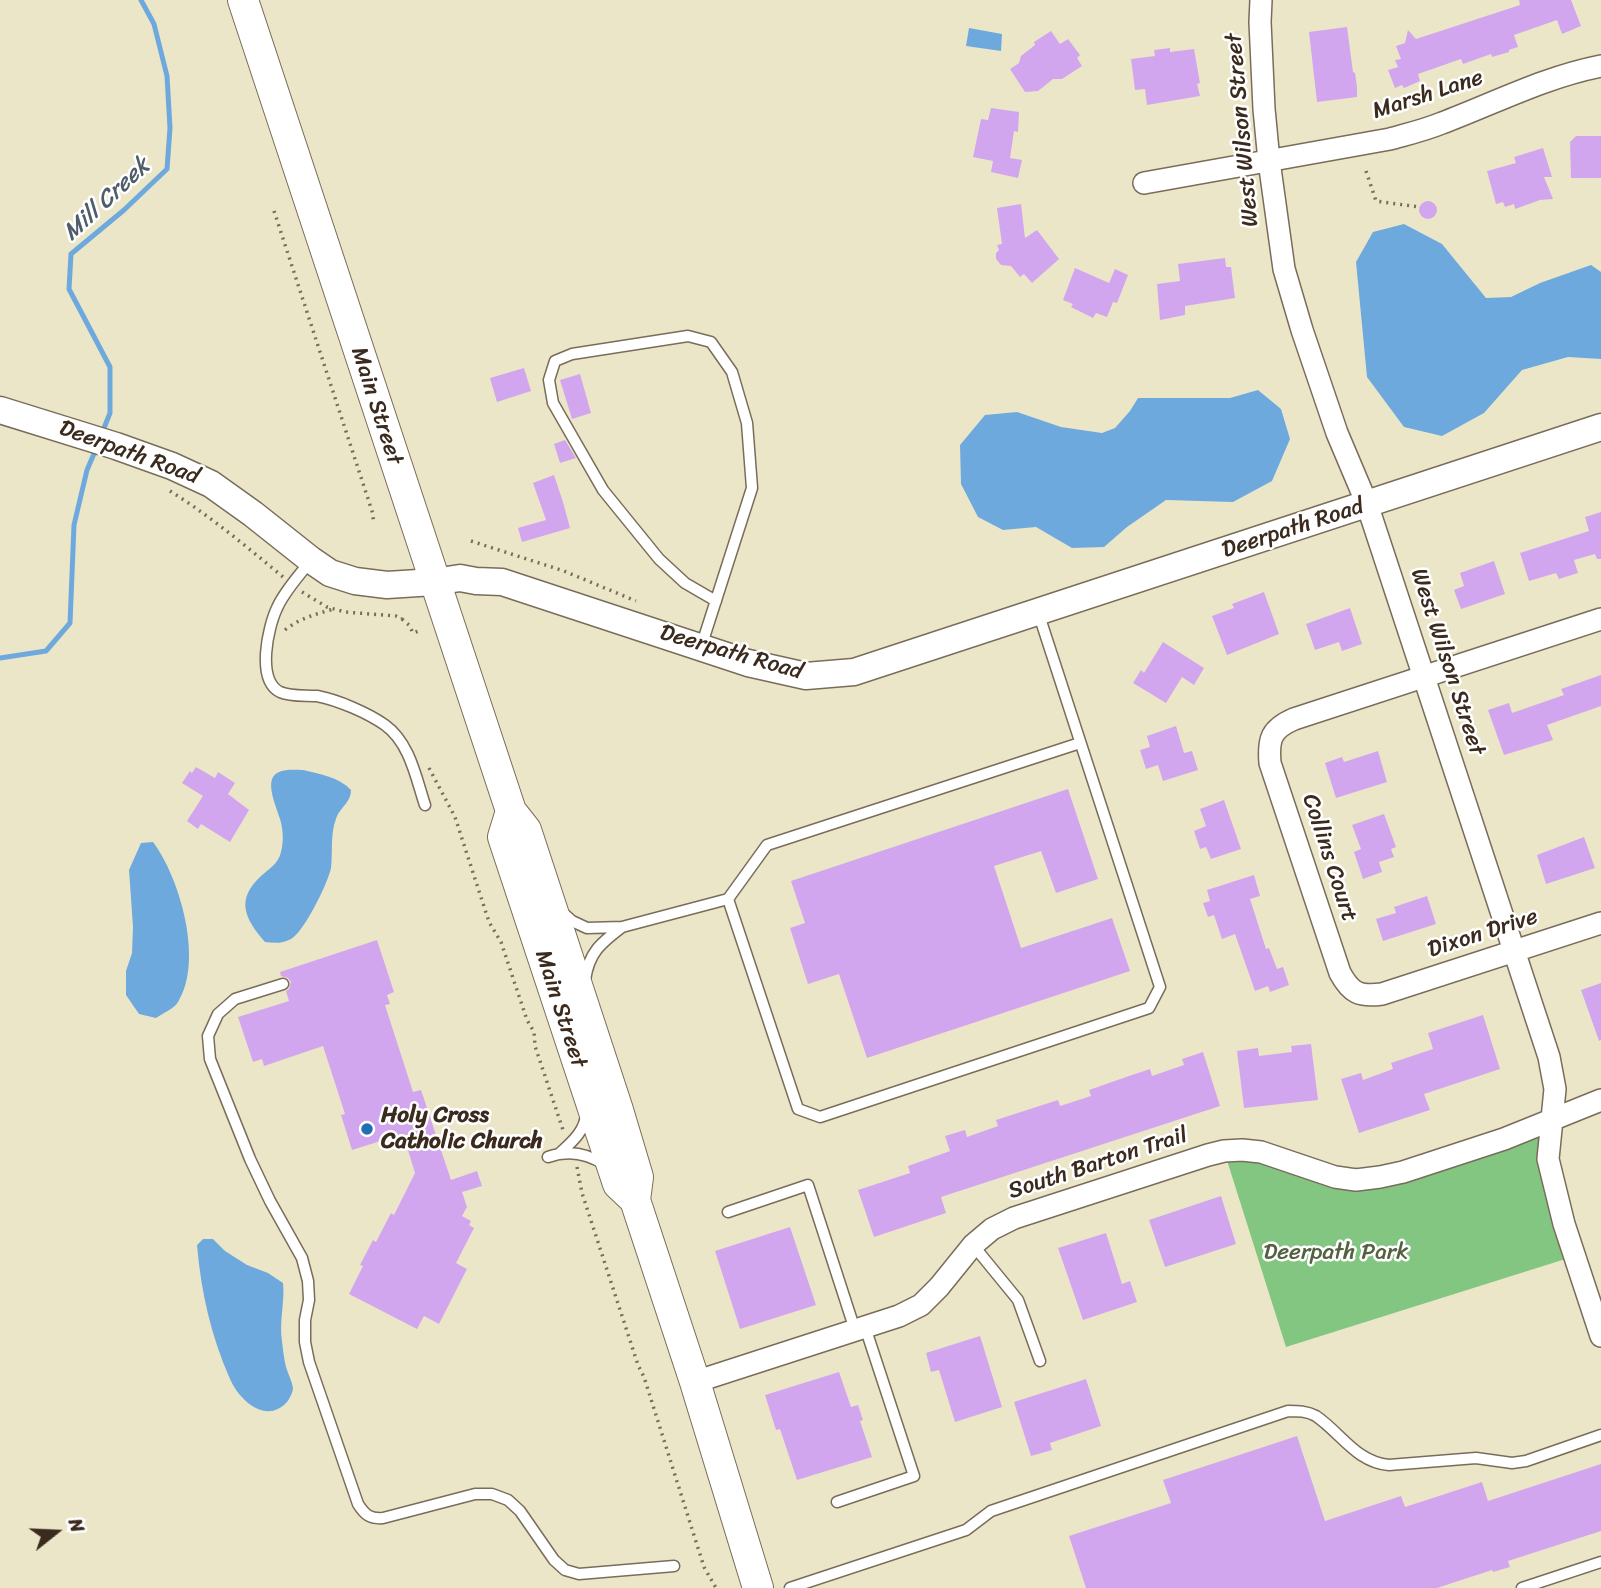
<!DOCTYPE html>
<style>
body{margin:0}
#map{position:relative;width:1601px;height:1588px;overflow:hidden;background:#ece6c9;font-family:Sriracha,sans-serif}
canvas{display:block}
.north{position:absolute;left:21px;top:1497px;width:70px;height:70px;-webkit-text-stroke:5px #fff;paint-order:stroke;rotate:72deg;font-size:19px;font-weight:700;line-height:28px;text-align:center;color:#3b2a1e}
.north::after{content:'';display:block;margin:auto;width:24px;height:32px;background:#3b2a1e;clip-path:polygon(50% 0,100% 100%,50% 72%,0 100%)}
</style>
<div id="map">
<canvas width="1601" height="1588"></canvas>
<div class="north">N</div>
</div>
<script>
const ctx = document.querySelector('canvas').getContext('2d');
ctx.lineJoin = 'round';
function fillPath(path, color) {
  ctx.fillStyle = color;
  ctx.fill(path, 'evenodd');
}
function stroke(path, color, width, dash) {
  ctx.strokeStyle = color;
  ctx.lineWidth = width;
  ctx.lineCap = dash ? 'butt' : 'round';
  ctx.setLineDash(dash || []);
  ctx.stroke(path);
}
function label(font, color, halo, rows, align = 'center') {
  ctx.font = font + ' Sriracha,sans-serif';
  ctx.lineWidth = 5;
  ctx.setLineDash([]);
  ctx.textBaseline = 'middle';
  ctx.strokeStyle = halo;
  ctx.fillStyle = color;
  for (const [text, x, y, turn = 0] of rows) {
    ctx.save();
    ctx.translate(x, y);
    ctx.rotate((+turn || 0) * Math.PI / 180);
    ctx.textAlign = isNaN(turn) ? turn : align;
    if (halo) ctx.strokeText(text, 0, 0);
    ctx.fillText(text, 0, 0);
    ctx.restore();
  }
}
fillPath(new Path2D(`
 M1551,1120l24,136 -289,91 -62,-196 132,29z`), '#82c681');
fillPath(new Path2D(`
 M969,28l33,6 -1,17 -35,-5z
 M1404,224l38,20 44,54 25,-1 29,-14 51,-18 10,7v87l-33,-2 -46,13 -38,43 -42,23 -38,-9 -37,-50 -11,-115 17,-30z
 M1258,390l23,19 9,30 -18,42 -39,21 -67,-2 -39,27 -23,20 -32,1 -36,-21 -33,3 -25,-13 -17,-33 -1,-39 25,-30 32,-3 44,15 41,6 13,-5 15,-17 8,-13h92z
 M303,770c17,4 36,7 48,20 0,13 -12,18 -15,29 -6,15 -3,33 -5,49 -3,15 -27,64 -40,71 -9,5 -17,4 -26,3 -20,-23 -30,-42 -4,-66 9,-8 17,-12 20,-24 3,-11 2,-23 -1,-33 -3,-10 -13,-32 -7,-42 6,-9 20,-7 30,-7z
 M153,842c27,36 51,119 25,160 -4,7 -15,11 -22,16l-17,-4 -13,-19v-24l6,-18 1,-26 -4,-57 12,-27z
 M203,1239h10l12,12 22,14 21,8 15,10c2,19 -4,38 -1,58 1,9 2,18 4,26 2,7 6,14 7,21 0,4 -3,10 -6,14 -21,23 -48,-2 -57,-23 -19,-43 -29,-87 -33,-134z`), '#6ea9de');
stroke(new Path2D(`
 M102,433l8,-20v-46l-41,-78 2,-35 53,-44 43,-41 3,-41 -3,-52 -13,-52 -13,-24
 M0,658l46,-7 24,-28 4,-98 13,-55 9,-21`), '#6ea9de', 5);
fillPath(new Path2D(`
 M1519,0h52l10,26 -19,8 -5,-14 -43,15 4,12 -9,3v2l-17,5 -1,-3 -28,10 -2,-5 -43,15 2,7 -16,7 -2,-3 -7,3 -7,-18 10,-3 -3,-7 6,-1 -5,-13 9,-3 3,-13 8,9 104,-34z
 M1347,27l6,45 2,1 2,14v10l-40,5 -8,-70z
 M1051,31l9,13 8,-5 12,16 -3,3 5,8 -20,13h-9l-15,12 -13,1 -15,-23 9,-6 2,-7 14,-11 -1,-3z
 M1170,48v4l24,-3 6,34 -3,1 3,12 -53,9 -2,-16 -10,1 -4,-31 24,-3 -1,-6z
 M991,108l28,4 -1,20 -4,-1 -4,27 12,2 -4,18 -27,-6 2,-11 -20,-4 8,-38 7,1z
 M1576,136h25v42h-30l-1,-36z
 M1543,148l9,29h-8l9,22 -13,1 -25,9 -1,-5 -9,3 -2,-5 -7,2 -9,-33 29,-8 -2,-6z
 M1419 210a9 9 0 1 1 18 0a9 9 0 1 1-18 0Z
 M1021,204l4,34 12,-8 22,29 -27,24 -8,-9 -4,3 -9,-11 -10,-1 -5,-6v-6l3,-3 -2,-5 5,-1 -5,-36z
 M1225,258l1,9h5l4,31 -50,8v9l-25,5 -3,-36 23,-3 -2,-17z
 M1075,268l34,15 6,-14 13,6 -11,28 -4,-1 -6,15 -11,-4 -3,5 -22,-11 2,-3 -10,-4z
 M524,368l7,23 -34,11 -7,-24z
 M580,374l11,39 -19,6 -12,-39z
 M565,440l11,18 -16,5 -6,-19z
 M554,475l9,27 7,26 -48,14 -4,-14 28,-8 -13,-37z
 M1601,512v47h-4l-2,-5 -21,6 4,13 -19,6 -3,-6 -27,8 -9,-28 69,-22 -4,-14z
 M1494,561l11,33 -44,15 -7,-19 10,-4 -4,-13z
 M1264,592l15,42 -52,21 -15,-39 22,-8 -2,-4z
 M1350,608l12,36 -20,7 -3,-9 -24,8 -9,-26z
 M1163,642l41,26 -10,17 -12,-8 -16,26 -33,-20 8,-13 3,3z
 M1601,675v31l-54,19 6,15 -49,15 -16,-45 21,-7 3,10 52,-18 -3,-6z
 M1176,726l8,27 8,-2 6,19 -35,11 -5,-16 -12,4 -6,-19 10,-3 -3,-11z
 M1378,751l9,31 -51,16 -11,-35 17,-6 2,5z
 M196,767l19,11 3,-6 17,11 -7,11 21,16 -19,32 -29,-18 -3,5 -11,-8 16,-25 -21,-13 8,-12 2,2z
 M1068,789l30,90 -42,14 -15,-42 -47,15 27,82 91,-30 18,53 -263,87 -28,-84 -31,10 -18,-56 15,-5 -14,-42z
 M1224,800l17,49 -30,10 -5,-12 -6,2 -6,-18 12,-5 -6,-17z
 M1384,814l12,33 -5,2 3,8 -15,5 3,10 -19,7 -9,-27 7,-3 -9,-24z
 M1584,837l11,31 -49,16 -9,-29z
 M1254,875l6,21 -10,3 16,50 3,-1 8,21 6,-2 6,18 -19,7 -2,-6 -13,5 -20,-57 -13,5 -8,-24 -6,2 -5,-14 7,-2 -3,-11z
 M1427,896l9,28 -53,17 -7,-22 20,-6 -2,-6z
 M377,940l17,52 -7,3 3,9 -5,1 28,87 8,-2 30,90 26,-9 5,15 -20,6 5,15 -5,9 9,5 -2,4 5,3 -18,35 11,6 -28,55 -15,-8 -7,13 -68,-35 14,-28 -3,-1 13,-25 3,2 15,-29 3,2 21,-42 -12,-39 -51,16 -11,-35 4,-1 -22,-68 -59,20 -2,-7 -9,3 -15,-45 51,-16 -3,-10 3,-2 2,-7 -3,-4 -7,-2 -1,-4z
 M1601,983v57l-2,1 -18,-51z
 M1483,1015l17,54 -76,25 6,16 -71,23 -18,-54 20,-6 2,7 30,-11 -2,-6 42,-14 -5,-16z
 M1311,1044l7,56 -74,8 -7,-57 21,-3 1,8 33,-4 -1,-6z
 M1203,1052l17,54 -279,91 5,16 -72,24 -16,-47 52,-17 -2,-7 42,-15 -5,-15 20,-6 2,7 31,-11 -2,-6 62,-20 2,6 31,-10 -2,-6 40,-14 21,-7 2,7 32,-11 -2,-6z
 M1221,1196l15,48 -71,23 -16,-47z
 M790,1227l26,78 -76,24 -25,-78z
 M1106,1233l16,51 8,-3 7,21 -54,18 -25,-72z
 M980,1336l22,71 -47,15 -16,-52 -8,2 -5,-19z
 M839,1372l12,35 7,-2 5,15 -3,1 12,36 -75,23 -17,-51 -4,1 -11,-35z
 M1086,1379l15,47 -51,17 2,7 -21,6 -17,-54z
 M1297,1436l28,85 76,-25 4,11 77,-25 6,19 113,-37v67l-93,30 2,6 -17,5 -1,-2 -55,18h-351l-17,-52 102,-33 -8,-23z`), '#d2a6ee');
const service = new Path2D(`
 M311,560c-11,15 -26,30 -34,48 -9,19 -21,72 3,84 11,5 25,3 37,4 21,4 51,17 68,29 25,18 31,53 40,80
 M701,647l51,-159 -5,-65 -15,-51 -21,-30 -23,-6 -116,18 -17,7 -6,19 4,23 50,87 56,69 26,24 31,18
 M728,899l39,-54 313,-102
 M562,912l10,9 15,7 35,-1 106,-28 70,210 22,8 329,-109 11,-21 -122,-375
 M585,980c4,-28 16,-37 37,-53
 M283,984l-48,15 -17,15 -10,22 2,23 40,100 20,42 32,57 6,23 1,19 -4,20v22l4,20 49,142c7,11 12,15 25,14l92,-24h17l16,6 12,11 34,49 11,10 14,4 95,-8
 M560,1153c12,-11 26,-23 26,-40
 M548,1157c20,-7 39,-4 57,8
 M728,1212l80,-27 47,145
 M973,1245l45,55 22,61
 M837,1502l77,-26 -49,-149
 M790,1588l176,-58 25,-19 297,-100c10,0 19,0 28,5 25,17 40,46 73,49l87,-7 36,5 14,-2 75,-26
 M1522,1588l79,-26`);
const minor = new Path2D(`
 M1261,0l-1,22 4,87 5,52 15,108 18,61 35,103 30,71 182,553 6,32 -7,70 16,65 37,112
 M1144,183l246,-44c18,-5 35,-9 52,-16 53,-20 103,-46 159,-57
 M1601,619l-307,100c-23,10 -26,20 -24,44l70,210c11,20 19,24 42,21l219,-71
 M695,1382l204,-66 22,-11 18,-18 34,-42 19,-16 22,-11 194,-63 16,-4 18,-1 19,2 74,25 21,3 24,-3 23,-5 101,-33 97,-39`);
const tertiary = new Path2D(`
 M0,410l116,36 56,20 39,18 42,30 58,46 19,13 25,8 32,4 47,-3 26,-4 16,3 26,1 246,81 58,13 48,-4 747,-245`);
const secondary = new Path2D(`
 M243,0l268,811 15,19 92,280 20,67 -3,23 60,182 63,206
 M511,811l-8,26 115,347 17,16`);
stroke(service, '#796c5a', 13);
stroke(minor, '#796c5a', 24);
stroke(tertiary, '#796c5a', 29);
stroke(secondary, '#796c5a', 32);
stroke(new Path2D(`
 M1366,171l10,30 43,6
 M274,211l98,300 2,13
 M170,491c40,25 76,55 113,86
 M471,541l93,30 72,30
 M302,592l25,15 18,5 51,4 6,3 2,-6
 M402,619l7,6 4,8 8,-3
 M285,630c15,-12 31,-16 49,-21
 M429,768l26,49 34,105 12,20 26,78 7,12 1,14 28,84
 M577,1167l5,26 56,172 6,12 60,190 12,21`), '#796c5a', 3.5, [2, 5]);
stroke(service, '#fff', 10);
stroke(minor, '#fff', 21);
stroke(tertiary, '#fff', 26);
stroke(secondary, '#fff', 30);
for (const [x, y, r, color] of [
 [367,1129,7,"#1f6fb2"]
]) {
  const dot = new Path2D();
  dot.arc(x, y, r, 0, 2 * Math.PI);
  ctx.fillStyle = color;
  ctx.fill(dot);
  stroke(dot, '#fff', 2.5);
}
label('23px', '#3b2a1e', '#fff', [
 ["Marsh Lane",1428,95,-18],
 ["West Wilson Street",1243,130,-95],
 ["Main Street",376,406,72],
 ["Deerpath Road",129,453,20],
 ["Deerpath Road",1293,529,-18],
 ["Deerpath Road",731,653,16],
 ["West Wilson Street",1447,662,72],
 ["Collins Court",1329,858,72],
 ["Dixon Drive",1483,934,-18],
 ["Main Street",560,1009,72],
 ["South Barton Trail",1098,1164,-18]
]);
label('bold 23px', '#3b2a1e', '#fff', [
 ["Holy Cross",381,1116],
 ["Catholic Church",381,1142]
], 'left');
label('23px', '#546141', '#fff', [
 ["Deerpath Park",1336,1253]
]);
label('italic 24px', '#4f5d6b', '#fff', [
 ["Mill Creek",107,200,-43]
]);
</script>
